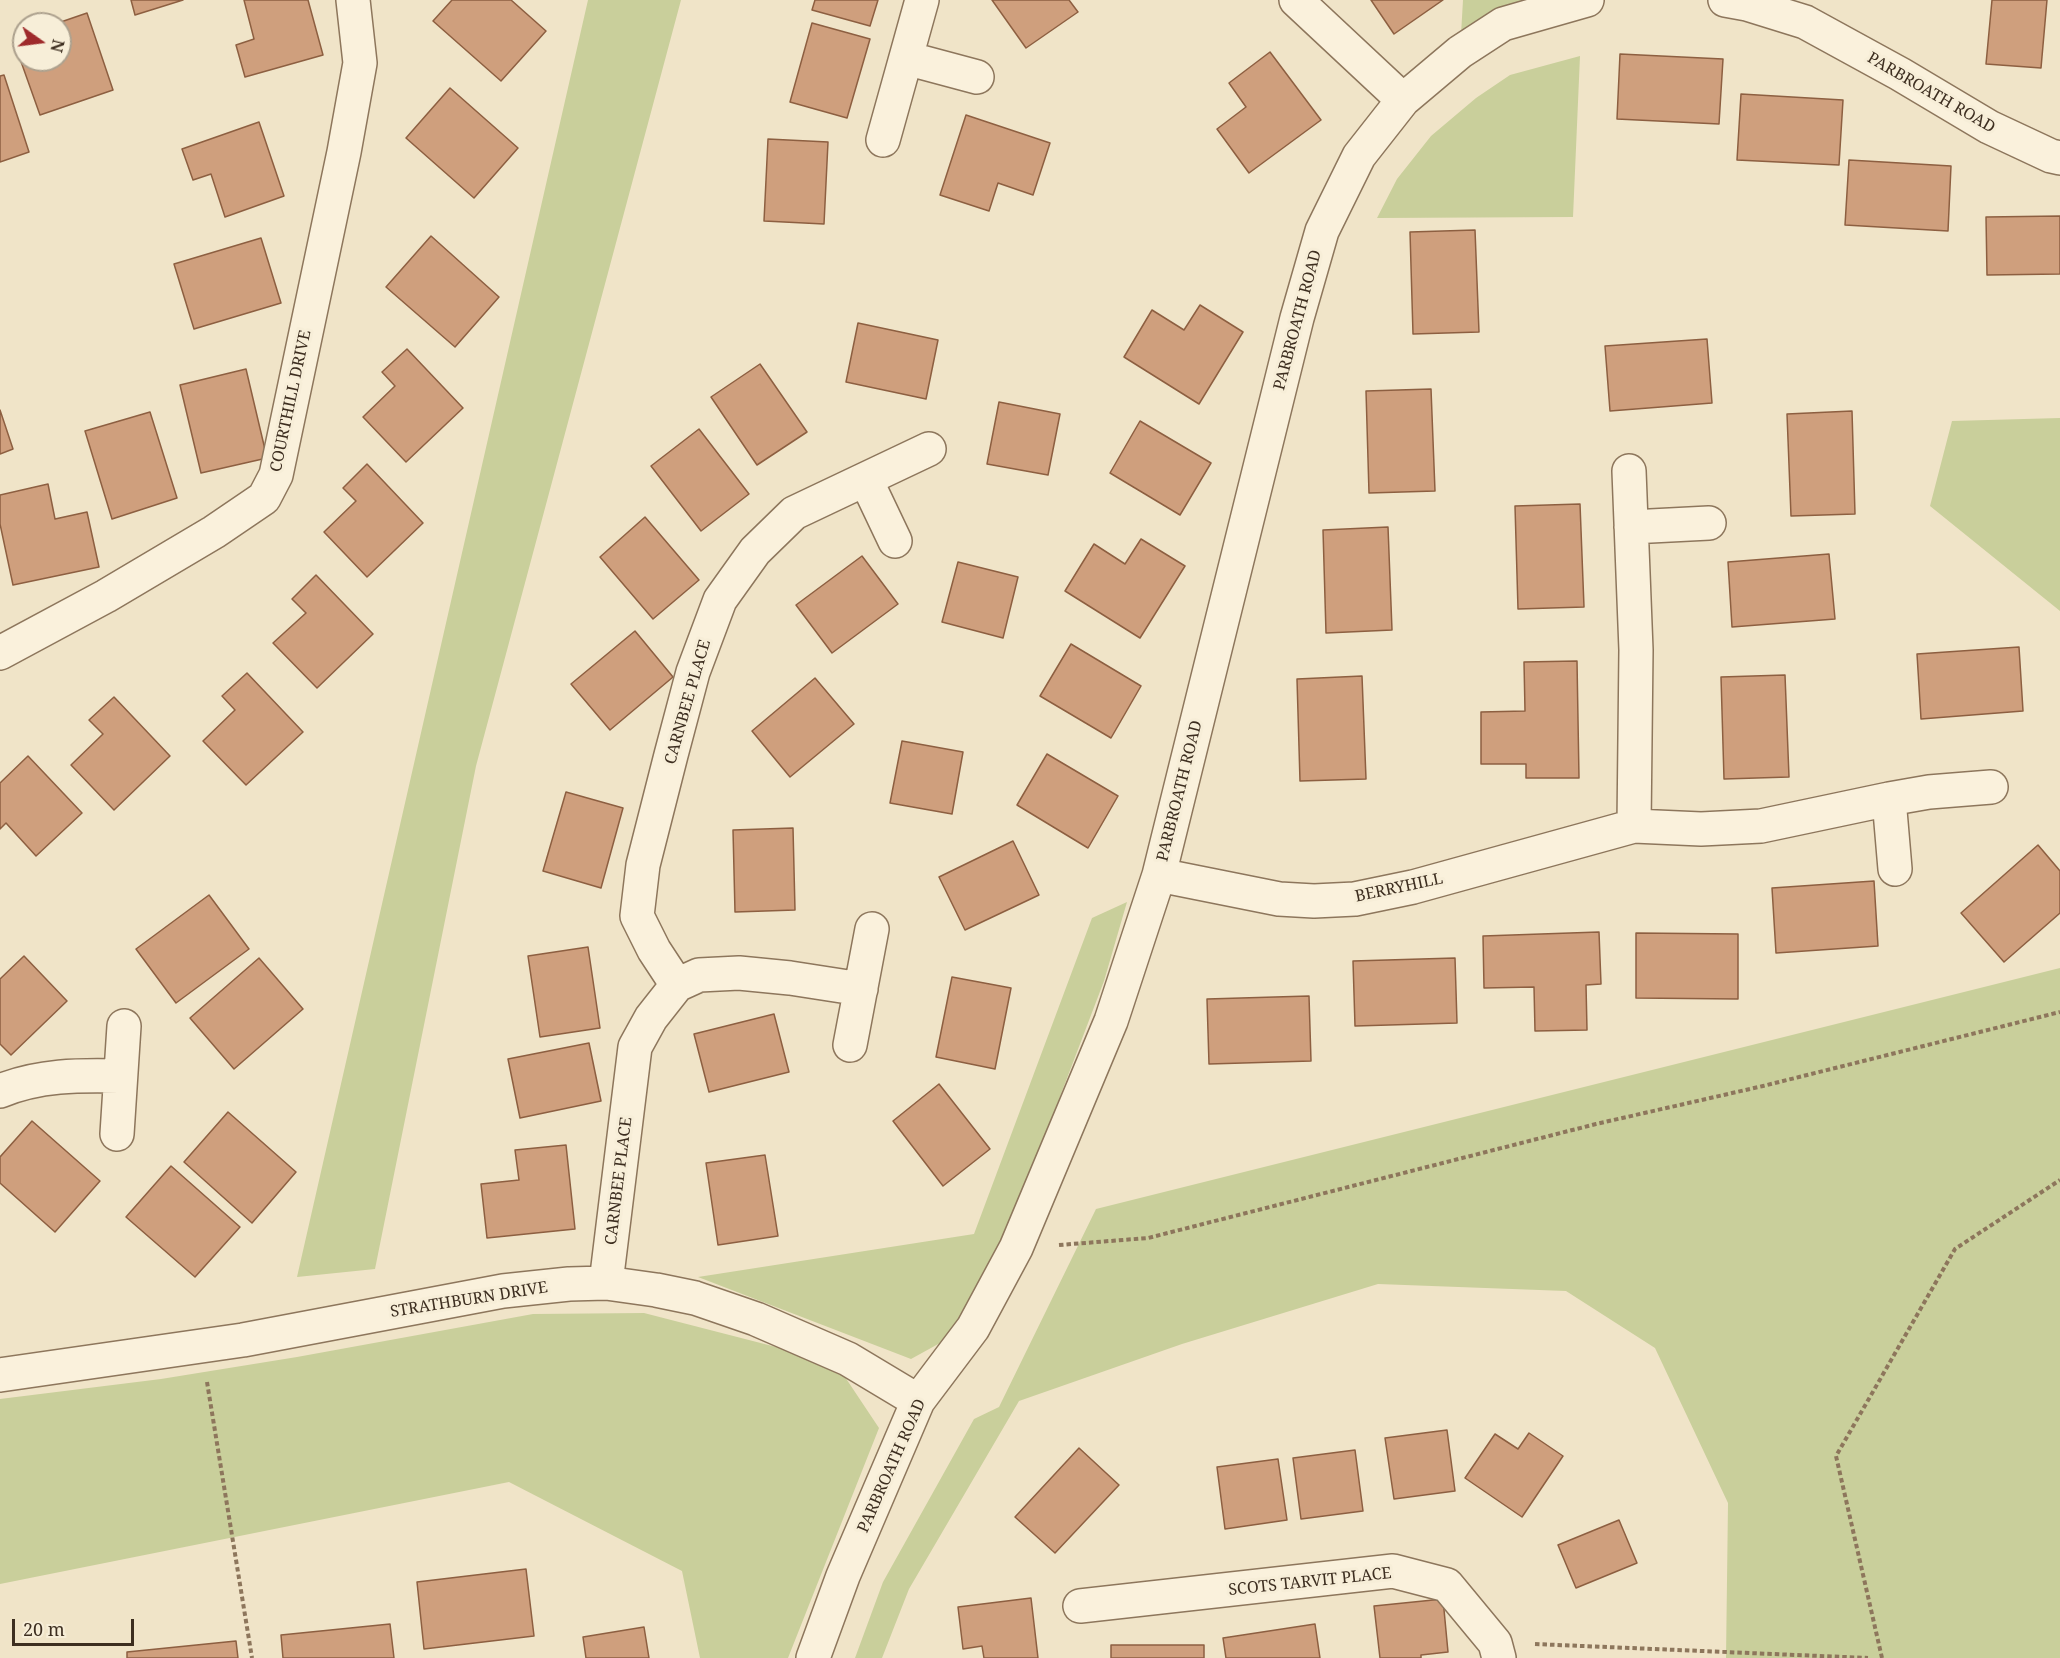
<!DOCTYPE html>
<style>
body{margin:0}
#map{position:relative;width:2060px;height:1658px;overflow:hidden;background:#f0e4c8;font-family:"Noto Serif",serif}
canvas{display:block}
.north{position:absolute;left:12px;top:12px;width:60px;height:60px;box-sizing:border-box;background:#f7eed8;border:2px solid #ada18e;border-radius:50%;rotate:104deg;font-size:16px;font-weight:700;line-height:24px;text-align:center;color:#3d2e20}
.north::after{content:'';display:block;margin:auto;width:21px;height:27px;background:#9e2a2b;clip-path:polygon(50% 0,100% 100%,50% 72%,0 100%)}
.scale{position:absolute;left:12px;top:1619px;width:122px;height:27px;box-sizing:border-box;border:3px solid #3d2e20;border-top:0;padding-left:8px;font-size:18px;line-height:21px;white-space:nowrap;color:#3d2e20;-webkit-text-stroke:4px #f7eed8;paint-order:stroke}
</style>
<div id="map">
<canvas width="2060" height="1658"></canvas>
<div class="north">N</div>
<div class="scale">20 m</div>
</div>
<script>
const ctx = document.querySelector('canvas').getContext('2d');
ctx.lineJoin = 'round';
function fillPath(path, color) {
  ctx.fillStyle = color;
  ctx.fill(path, 'evenodd');
}
function stroke(path, color, width, dash) {
  ctx.strokeStyle = color;
  ctx.lineWidth = width;
  ctx.lineCap = dash ? 'butt' : 'round';
  ctx.setLineDash(dash || []);
  ctx.stroke(path);
}
function label(font, color, halo, rows, align = 'center') {
  ctx.font = font + ' "Noto Serif",serif';
  ctx.lineWidth = 6;
  ctx.setLineDash([]);
  ctx.textBaseline = 'middle';
  ctx.strokeStyle = halo;
  ctx.fillStyle = color;
  for (const [text, x, y, turn = 0] of rows) {
    ctx.save();
    ctx.translate(x, y);
    ctx.rotate((+turn || 0) * Math.PI / 180);
    ctx.textAlign = isNaN(turn) ? turn : align;
    if (halo) ctx.strokeText(text, 0, 0);
    ctx.fillText(text, 0, 0);
    ctx.restore();
  }
}
fillPath(new Path2D(`
 M588,0h93l-205,766 -101,503 -78,8z
 M1463,0h124l-127,52z
 M1580,56l-7,161 -196,1 20,-39 34,-43 45,-38 34,-23z
 M2060,418v193l-130,-105 22,-85z
 M1127,902l-23,79 -72,189 -72,162 -49,27 -213,-82 276,-43 118,-316z
 M2060,968v690h-334l2,-155 -73,-155 -89,-57 -188,-7 -196,60 -163,57 -110,188 -27,69h-27l28,-76 91,-163 25,-12 97,-198z
 M644,1313l136,35 65,29 34,51 -91,230h-88l-18,-87 -173,-89 -509,102v-185l161,-20 136,-22 236,-43z`), '#c9cf9b');
const building = new Path2D(`
 M131,0h52l-48,15z
 M244,0h64l15,55 -78,22 -9,-32 18,-6z
 M452,0h59l35,31 -45,50 -68,-60z
 M815,0h63l-8,26 -58,-16z
 M992,0h77l9,12 -52,36z
 M1371,0h72l-49,34z
 M1992,0h55l-6,68 -55,-4z
 M87,13l26,77 -73,25 -21,-59 5,-1v5h36v-36h-5z
 M812,23l58,16 -23,79 -57,-16z
 M1270,52l51,68 -72,53 -32,-44 29,-22 -17,-24z
 M1620,54l103,5 -4,65 -102,-5z
 M4,75l25,77 -29,10v-86z
 M450,88l68,60 -44,50 -68,-60z
 M1741,94l102,6 -4,65 -102,-5z
 M966,115l84,28 -17,52 -35,-12 -9,28 -49,-16z
 M259,122l25,74 -59,21 -14,-43 -18,6 -11,-31z
 M768,139l60,3 -4,82 -60,-3z
 M1849,160l102,6 -3,65 -103,-6z
 M2060,216v58l-73,1 -1,-58z
 M1475,230l4,102 -66,2 -3,-102z
 M431,236l68,61 -44,50 -69,-60z
 M261,238l20,65 -87,26 -20,-65z
 M1200,305l43,27 -44,72 -75,-47 28,-47 32,20z
 M858,323l80,17 -12,59 -80,-17z
 M1707,339l5,64 -102,8 -5,-65z
 M407,349l56,59 -57,54 -43,-45 32,-31 -13,-14z
 M760,364l47,68 -50,33 -46,-68z
 M246,369l21,89 -66,15 -21,-88z
 M1431,389l4,102 -66,2 -3,-102z
 M999,402l61,12 -12,61 -61,-11z
 M0,410l13,39 -13,5z
 M1852,411l3,103 -64,2 -4,-102z
 M150,412l27,86 -65,21 -27,-88z
 M1140,421l71,42 -31,52 -70,-42z
 M699,429l50,65 -48,37 -50,-65z
 M367,464l56,59 -56,54 -43,-45 32,-31 -13,-13z
 M48,484l7,35 32,-7 12,55 -86,18 -13,-61v-29z
 M1580,504l4,103 -66,2 -3,-103z
 M645,517l54,63 -46,39 -53,-62z
 M1388,527l4,103 -66,3 -3,-103z
 M1141,539l44,27 -45,72 -75,-47 29,-47 31,20z
 M1829,554l6,65 -103,8 -4,-65z
 M862,556l36,48 -66,49 -36,-48z
 M958,562l60,15 -15,61 -61,-16z
 M316,575l57,59 -56,54 -44,-45 33,-30 -14,-14z
 M635,631l38,46 -63,53 -39,-46z
 M1071,644l70,42 -30,52 -71,-42z
 M2019,647l4,64 -102,8 -4,-65z
 M1577,661l2,117h-53v-14h-45v-52l44,-1 -1,-49z
 M247,673l56,59 -57,53 -43,-44 32,-31 -13,-14z
 M1785,675l4,102 -65,2 -3,-102z
 M1362,676l4,103 -66,2 -3,-102z
 M815,678l39,46 -64,53 -38,-46z
 M114,697l56,59 -56,54 -43,-45 32,-31 -14,-14z
 M902,741l61,11 -11,62 -62,-11z
 M1047,754l71,42 -30,52 -71,-43z
 M28,756l54,57 -46,43 -30,-33 -6,6v-46z
 M566,792l57,16 -22,80 -58,-17z
 M793,828l2,82 -60,2 -2,-82z
 M1013,841l26,54 -74,35 -26,-53z
 M2038,845l22,26v42l-56,49 -43,-49z
 M1874,881l4,65 -102,7 -4,-65z
 M209,895l40,54 -73,54 -40,-54z
 M1599,932l2,52 -15,1 1,45 -52,1 -1,-44 -50,1 -1,-52z
 M1636,933l102,1v65l-102,-1z
 M588,947l12,81 -60,9 -12,-81z
 M24,956l43,45 -56,54 -11,-11v-65z
 M259,958l44,51 -69,60 -44,-51z
 M1455,958l2,65 -102,3 -2,-65z
 M952,977l59,11 -16,81 -59,-12z
 M1309,996l2,65 -102,3 -2,-65z
 M774,1014l15,58 -80,20 -15,-58z
 M589,1043l12,58 -81,17 -12,-59z
 M939,1084l51,65 -47,37 -50,-65z
 M228,1112l68,60 -44,51 -68,-61z
 M32,1121l68,60 -45,51 -55,-49v-26z
 M566,1145l9,84 -88,9 -6,-54 38,-4 -4,-30z
 M765,1155l13,81 -60,9 -12,-82z
 M171,1166l69,61 -45,50 -69,-60z
 M1447,1430l8,61 -61,8 -9,-61z
 M1529,1433l34,23 -41,61 -57,-39 30,-44 23,15z
 M1079,1448l40,37 -64,68 -40,-36z
 M1355,1450l8,61 -62,8 -8,-61z
 M1278,1459l9,61 -62,9 -8,-62z
 M1619,1520l18,43 -61,25 -18,-43z
 M526,1569l8,67 -110,13 -7,-67z
 M1031,1598l7,60h-54l-2,-12 -19,3 -5,-42z
 M1443,1599l5,53 -27,3v3h-41l-6,-52z
 M390,1624l4,34h-111l-2,-23z
 M1315,1624l5,34h-94l-3,-20z
 M644,1627l5,31h-63l-3,-21z
 M236,1641l2,17h-111v-6z
 M1111,1645h93v13h-93z`);
fillPath(building, '#cf9f7d');
stroke(building, '#8d5f41', 1.5);
const minor = new Path2D(`
 M1296,0l107,100
 M1725,0l22,4 58,18 95,52 89,53 62,29 9,2
 M906,58l71,19
 M883,140l39,-140
 M1629,471l7,179 -2,176
 M866,480l29,61
 M1631,527l78,-4
 M0,653l106,-57 108,-64 50,-34 12,-23 68,-323 16,-89 -7,-63
 M1889,799l6,70
 M1159,875l120,24 35,2 41,-2 58,-12 221,-61 67,3 60,-3 128,-27 40,-7 62,-5
 M677,985l22,-10 40,-2 51,5 71,11
 M850,1045l22,-116
 M0,1091c39,-16 79,-16 120,-15
 M117,1134l7,-108
 M606,1283l29,-236 16,-29 26,-33 -23,-35 -17,-34 6,-51 28,-110 22,-83 27,-72 35,-49 39,-38 135,-64
 M0,1375l243,-35 260,-49 66,-7 37,-1 50,7 39,8 61,21 92,40 70,42
 M1080,1606l313,-35 54,14 48,58 4,15
 M813,1658l30,-82 75,-175 55,-73 43,-80 95,-227 48,-146 138,-557 25,-87 37,-75 44,-56 57,-48 43,-28 84,-24`);
stroke(minor, '#8d765c', 36);
stroke(new Path2D(`
 M1059,1245l89,-7 448,-114 167,-38 297,-74
 M207,1382l45,276
 M1535,1644l333,14
 M1882,1658l-46,-202 119,-207 105,-69`), '#8d765c', 4, [4.5, 3]);
stroke(minor, '#faf1dc', 33);
label('16px', '#3d2e20', '#f7eed8', [
 ["PARBROATH ROAD",1931,93,30],
 ["PARBROATH ROAD",1298,320,-75],
 ["COURTHILL DRIVE",291,401,-78],
 ["CARNBEE PLACE",688,702,-74],
 ["PARBROATH ROAD",1180,791,-76],
 ["BERRYHILL",1399,888,-12],
 ["CARNBEE PLACE",619,1181,-83],
 ["STRATHBURN DRIVE",469,1300,-9],
 ["PARBROATH ROAD",892,1466,-66],
 ["SCOTS TARVIT PLACE",1310,1582,-6]
]);
</script>
